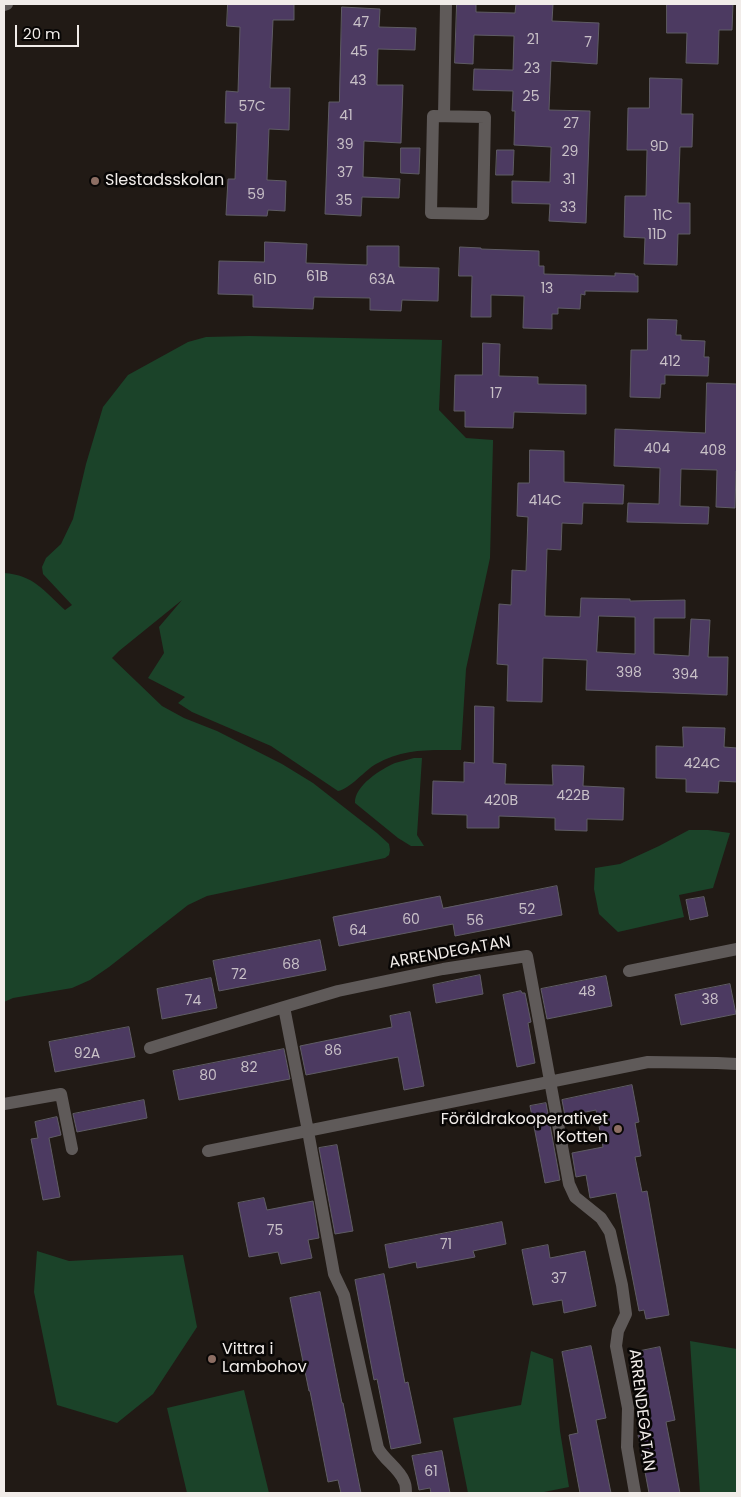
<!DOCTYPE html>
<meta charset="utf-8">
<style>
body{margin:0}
#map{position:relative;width:741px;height:1497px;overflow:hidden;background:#211a15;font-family:Poppins,sans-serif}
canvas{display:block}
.frame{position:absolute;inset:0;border:5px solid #f1ece9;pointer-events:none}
.scale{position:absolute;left:15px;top:25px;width:64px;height:22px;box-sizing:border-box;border:2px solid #f1ece9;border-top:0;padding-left:6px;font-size:15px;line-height:18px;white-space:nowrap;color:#f1ece9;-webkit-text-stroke:4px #080605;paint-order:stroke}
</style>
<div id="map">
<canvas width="741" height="1497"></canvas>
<div class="frame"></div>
<div class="scale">20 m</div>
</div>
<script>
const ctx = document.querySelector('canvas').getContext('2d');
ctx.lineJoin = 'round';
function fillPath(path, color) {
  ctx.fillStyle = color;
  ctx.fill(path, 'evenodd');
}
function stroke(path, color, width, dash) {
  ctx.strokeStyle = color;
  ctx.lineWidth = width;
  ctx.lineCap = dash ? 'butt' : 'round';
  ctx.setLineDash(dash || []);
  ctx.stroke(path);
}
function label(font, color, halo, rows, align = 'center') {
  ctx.font = font + ' Poppins,sans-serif';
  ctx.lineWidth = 5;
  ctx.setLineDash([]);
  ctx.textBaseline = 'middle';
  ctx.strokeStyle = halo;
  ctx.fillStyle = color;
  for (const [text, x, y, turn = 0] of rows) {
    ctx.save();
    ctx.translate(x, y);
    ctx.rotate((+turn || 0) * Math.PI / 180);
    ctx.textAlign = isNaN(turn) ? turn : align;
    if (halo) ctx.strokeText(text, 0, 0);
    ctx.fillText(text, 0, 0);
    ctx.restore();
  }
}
fillPath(new Path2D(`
 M249,336l193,4 -3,70 27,28 27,2v3l-3,115 -24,111 -5,81c-31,0 -57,-2 -85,14 -11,6 -26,25 -38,27l-67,-45 -79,-34 -14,-9 7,-6 -37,-19 16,-25 -5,-26 23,-27 -63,51 -7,7 50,48 22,12 33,13 65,33 31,19 64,50 12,11 1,6 -1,5 -4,3 -178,38 -19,9 -79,62 -19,13 -18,8 -59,10 -9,4v-429c30,2 40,18 61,37l7,-5 -29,-31 -1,-7 4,-9 15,-14 12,-25 13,-55 17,-57 25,-32 60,-33 18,-5z
 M414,758h8l-5,77 7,11h-13l-13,-8 -43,-35c-1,-17 26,-34 40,-40 6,-2 13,-3 19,-5z
 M689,830h19l22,3 -17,55 -34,7 5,22 -66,15 -19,-18 -5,-25 1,-21 25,-4 39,-18z
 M37,1251l32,10 114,-6 14,72 -44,67 -36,29 -60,-18 -23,-113z
 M690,1341l47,8v144h-37z
 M531,1351l22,8 7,72 9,56 -30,6h-71l-15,-75 68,-13z
 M244,1390l25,103h-82l-20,-85z`), '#1b4329');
const building = new Path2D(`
 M228,4h66v16h-21l-3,68h20l-1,42 -20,-1 -2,51 19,1 -1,30 -17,-1 -1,6 -41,-1 2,-36h7l2,-56h-12l1,-32 12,1 2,-65 -13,-1z
 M457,4h19v8l39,1 1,-9h37l-1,17 47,2 -2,41 -46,-3 -2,49 41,1 -4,112 -37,-2 1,-17 -38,-1v-22l38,1 1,-35 -37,-2 1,-34h-3l1,-20 -40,-1 1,-21 39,1 1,-34 -40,-1 -1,29 -18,-1z
 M667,4h66l-1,26h-13l-1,34 -32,-1 1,-30h-20z
 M342,7l38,2 -1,18 37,1 -1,22 -37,-1 -1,36h26l-2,58 -37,-2 -1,36 37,2 -1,19 -37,-1 -1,19 -36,-2 4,-112h10z
 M650,78l32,1 -1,35h12l-1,33h-12l-2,56h12v31h-12l-1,31 -33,-1 1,-26 -21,-1 1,-41h21l1,-46h-20l1,-42h21z
 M401,148h19l-1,26 -18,-1z
 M497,150h17l-1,25h-17z
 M265,242l42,2 -1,19 61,2v-19h32v21l40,1 -1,33 -36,-1 -1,11 -31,-1v-12l-56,-1 -1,12 -60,-2v-12l-35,-1 1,-33 45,1z
 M460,247l21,1v1l58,2v15h5v8l71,2v-3l20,1v2h3v16l-53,-1v4l-4,-1 -1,15 -22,-1v6h-6v15l-29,-1 1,-32 -33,-1v22h-20l1,-41h-13z
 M648,319l29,1 -1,15h5v5l24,1 -1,16h5l-1,19 -43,-1v9h-4l-1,14 -30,-1 1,-47h16z
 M483,343l17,1 -1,32 39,1v7l48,1v29l-72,-2 -1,16 -48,-1v-16h-11l1,-36h27z
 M707,383l30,1v87h-1l-1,37 -19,-1 1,-37 -36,-1 -1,37 29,1 -1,17 -81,-2 1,-19 31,1 1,-36 -46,-2 1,-37 90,4z
 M530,450l34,1v31l60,3 -1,19 -40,-1 -1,21 -20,-1 -1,27 -14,-1 -2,67 35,1 1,-19 49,1v2l55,-1v18h-31v36l35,2 2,-37 19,1 -2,37h20l-1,38 -141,-5 1,-30 -44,-2 -1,44 -35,-1 1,-36 -11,-1 2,-60 12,1 1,-35 14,1 2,-54 -11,-1 1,-33h11zM599,616l36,1v37l-38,-2z
 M475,706l19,1 -1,56 13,1 -1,20 48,1 -1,-20 32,1 -1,20 41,2 -1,32 -36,-1v12l-32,-1v-12l-56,-2v12h-32v-13l-35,-1 1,-33 31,1v-20l10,1z
 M683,727l42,1 -1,19 13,1v34l-18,-1 -1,12 -32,-1v-13l-30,-1v-32l27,1z
 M557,886l5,29 -107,21 -2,-12 -114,22 -6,-29 107,-21 3,12z
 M704,897l4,19 -18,4 -4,-20z
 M320,940l6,30 -107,21 -6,-30z
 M480,975l3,19 -47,9 -3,-18z
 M606,976l6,30 -65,13 -6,-30z
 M211,978l6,30 -55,11 -5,-30z
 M730,984l6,30 -55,11 -6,-30z
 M521,991l1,2h3l6,29 -3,1 7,40 -18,4 -14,-72z
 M410,1012l14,74 -20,4 -6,-33 -92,18 -6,-29 92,-19 -2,-11z
 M129,1027l6,30 -80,15 -6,-30z
 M284,1049l6,30 -111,21 -6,-29z
 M632,1085l7,37 -4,1 6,33 -6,1 7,35 5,-1 22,124 -23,4 -2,-9 -5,1 -23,-118 -26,5 -4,-23 -10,2 -4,-24 31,-6 -7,-37 -31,6 -3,-16z
 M144,1100l3,18 -70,14 -4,-18z
 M546,1103l14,77 -15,3 -15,-77z
 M57,1117l4,18 -12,3 11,59 -17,3 -12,-61 7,-1 -3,-16z
 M337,1145l16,86 -18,3 -16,-86z
 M264,1198l3,12 46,-9 6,37 -11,2 4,18 -31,6 -3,-12 -29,5 -11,-54z
 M502,1222l4,22 -33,7 2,6 -58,11 -1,-6 -27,6 -4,-23z
 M548,1245l2,13 35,-7 11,55 -32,7 -2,-13 -29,5 -11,-55z
 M384,1274l21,109 3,-1 13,61 -30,6 -14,-70 -3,1 -19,-100z
 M320,1292l13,66 9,45h1l18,90h-20l-3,-13 -10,2 -18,-91h-1l-19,-93z
 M591,1346l15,72 -10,2 15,73h-31l-11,-58 9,-2 -16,-81z
 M660,1347l15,73 -9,2 14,71h-31l-11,-58 9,-1 -16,-81z
 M442,1451l8,42h-19l-1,-5 -11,2 -7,-34z`);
fillPath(building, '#4c3a61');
stroke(building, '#5f5c64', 1);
stroke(new Path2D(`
 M4,5l3,-1
 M433,116l52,1 -2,97 -52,-1z
 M444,116l2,-112
 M629,971l108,-22
 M150,1048l134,-41
 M4,1104l57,-10 11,55
 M208,1151l440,-89 69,1 20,1
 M406,1493c0,-4 0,-9 -2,-12 -5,-13 -20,-21 -26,-33l-34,-153 -10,-21 -26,-143 -24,-124 54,-16 105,-22 84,-13 42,228 6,13 26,21 9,14 12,53 4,29 -8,17 -2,15 12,62 -1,39 8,46`), '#5f5a59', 12);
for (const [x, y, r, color] of [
 [95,181,5,"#8d6e63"],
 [618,1129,5,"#8d6e63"],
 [212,1359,5,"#8d6e63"]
]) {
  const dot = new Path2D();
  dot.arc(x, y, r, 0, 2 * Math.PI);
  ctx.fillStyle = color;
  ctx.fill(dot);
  stroke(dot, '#080605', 2);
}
label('14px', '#c8c0c7', null, [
 ["47",361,23],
 ["21",533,40],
 ["7",588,43],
 ["45",359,52],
 ["23",532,69],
 ["43",358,81],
 ["25",531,97],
 ["57C",252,107],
 ["41",346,116],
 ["27",571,124],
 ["39",345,145],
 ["9D",659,147],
 ["29",570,152],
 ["37",345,173],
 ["31",569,180],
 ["59",256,195],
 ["35",344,201],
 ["33",568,208],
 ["11C",663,216],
 ["11D",657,235],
 ["61B",317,277],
 ["61D",265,280],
 ["63A",382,280],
 ["13",547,289],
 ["412",670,362],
 ["17",496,394],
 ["404",657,449],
 ["408",713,451],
 ["414C",545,501],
 ["398",629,673],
 ["394",685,675],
 ["424C",702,764],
 ["422B",573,796],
 ["420B",501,801],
 ["52",527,910],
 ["60",411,920],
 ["56",475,921],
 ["64",358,931],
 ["68",291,965],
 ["72",239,975],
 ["48",587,992],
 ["38",710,1000],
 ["74",193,1001],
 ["86",333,1051],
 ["92A",87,1054],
 ["82",249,1068],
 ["80",208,1076],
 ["75",275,1231],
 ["71",446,1245],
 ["37",559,1279],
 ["61",431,1472]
]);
label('16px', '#f1ece9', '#080605', [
 ["Slestadsskolan",105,181],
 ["Föräldrakooperativet",608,1120,"right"],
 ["Kotten",608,1138,"right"],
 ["Vittra i",222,1350],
 ["Lambohov",222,1368]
], 'left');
label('16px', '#f1ece9', '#080605', [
 ["ARRENDEGATAN",450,953,-10],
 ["ARRENDEGATAN",641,1410,83]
]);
</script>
